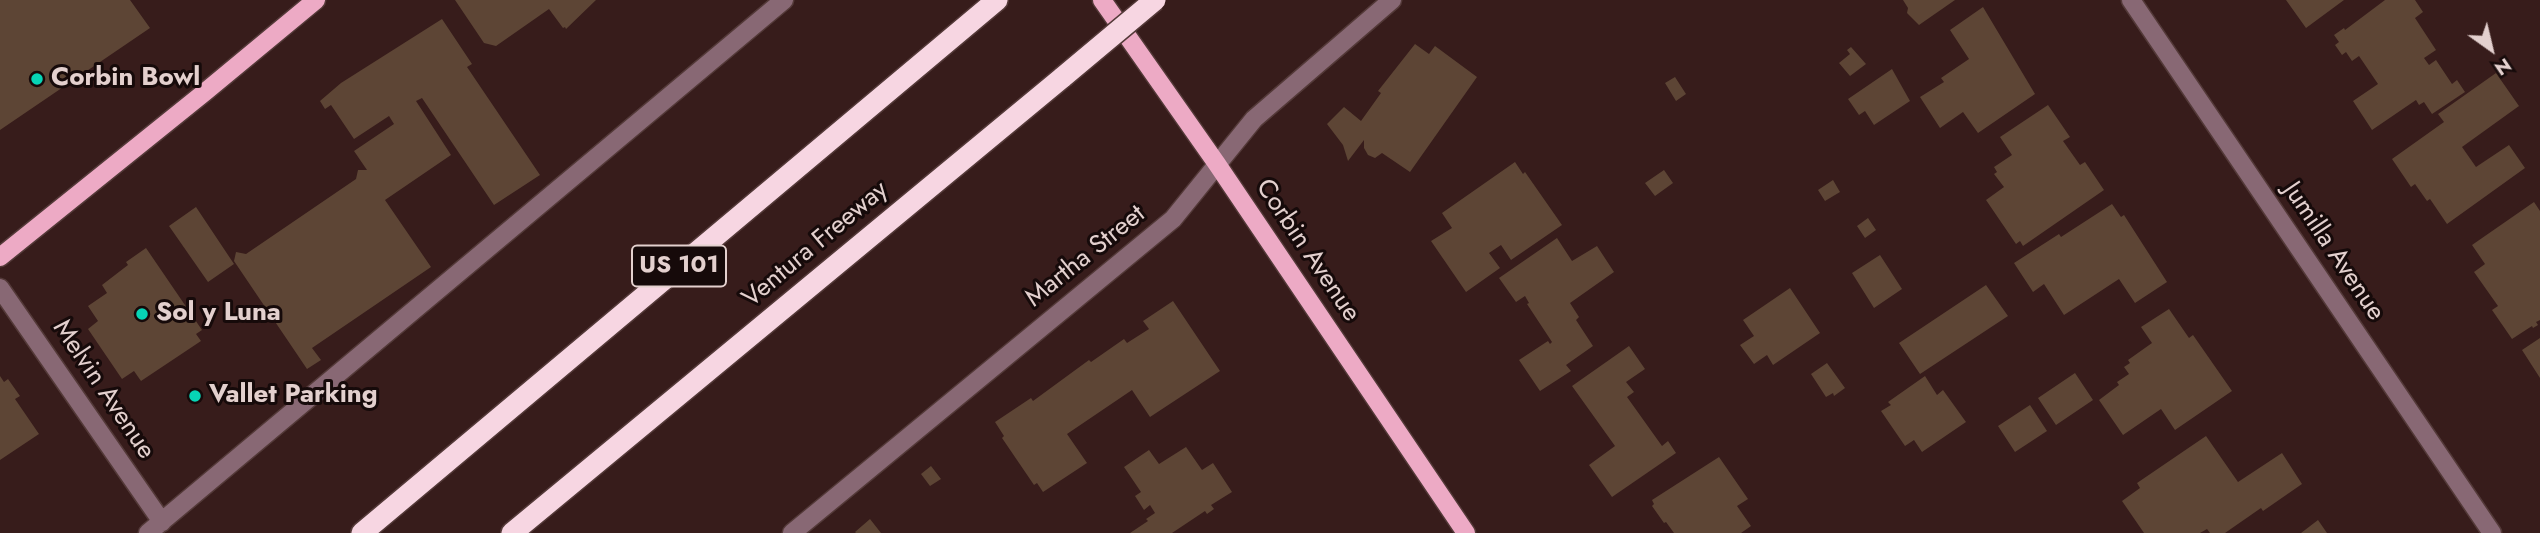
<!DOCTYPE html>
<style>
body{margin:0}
#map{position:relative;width:2540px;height:533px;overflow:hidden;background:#371c1b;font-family:Jost,sans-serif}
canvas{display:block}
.north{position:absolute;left:2456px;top:14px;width:70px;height:70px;-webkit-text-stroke:5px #160a0a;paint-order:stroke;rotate:146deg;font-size:19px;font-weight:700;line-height:28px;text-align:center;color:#e3d0ce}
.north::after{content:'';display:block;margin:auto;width:24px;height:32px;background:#e3d0ce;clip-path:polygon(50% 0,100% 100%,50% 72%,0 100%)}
</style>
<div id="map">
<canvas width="2540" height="533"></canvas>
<div class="north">N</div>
</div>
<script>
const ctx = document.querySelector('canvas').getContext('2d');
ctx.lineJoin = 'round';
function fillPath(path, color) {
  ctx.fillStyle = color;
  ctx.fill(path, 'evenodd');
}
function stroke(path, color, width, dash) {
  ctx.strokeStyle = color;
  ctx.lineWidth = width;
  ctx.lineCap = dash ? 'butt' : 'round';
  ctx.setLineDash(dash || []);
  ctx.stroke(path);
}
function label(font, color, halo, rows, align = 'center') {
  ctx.font = font + ' Jost,sans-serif';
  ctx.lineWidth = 6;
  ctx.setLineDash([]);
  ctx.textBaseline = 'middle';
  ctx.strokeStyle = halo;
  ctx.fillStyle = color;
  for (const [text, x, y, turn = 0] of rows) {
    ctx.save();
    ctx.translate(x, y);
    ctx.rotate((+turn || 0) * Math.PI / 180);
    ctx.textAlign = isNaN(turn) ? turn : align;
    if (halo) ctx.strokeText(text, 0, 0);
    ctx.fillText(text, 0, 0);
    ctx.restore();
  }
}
fillPath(new Path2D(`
 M0,0h130l20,28 -150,102z
 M455,0h141l-30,29 -1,-2 -2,1 -14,-19 -53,37 -12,-3z
 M1903,0h52l-36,25 -12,-12 1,-5z
 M2286,0h58l-38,28z
 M2385,0h30l8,12 -8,6 21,32 -12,8 5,7 7,-5 16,24 5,-4 8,12 -33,22 -8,-12 -5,3 -3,-5 -44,30 -19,-29 25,-17 -19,-28 -7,5 -6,-9 -4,3 -7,-10 4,-3 -5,-7 10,-7 1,2z
 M1983,7l52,87 -57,39 -15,-21 -23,16 -20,-31 24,-15 -3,-4 28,-19 -19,-29z
 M442,19l30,45 -5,3 73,108 -46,30 -72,-107 -6,3 35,54 -66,45 46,67 -119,81 9,12 -14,9 -73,-108 2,-9 10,2 110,-75 2,-9h9l-13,-19 40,-27 -5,-8 -35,23 -23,-34 -6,4 -5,-8 21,-18z
 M1415,44l14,10 6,-8 42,31 -67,95 -28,-19 -7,5 -7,-3 -4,-7v-8l-16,21 -5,-16 -16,-21 17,-17 17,14 20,-28 -3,-2z
 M1851,47l15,17 -16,12 -11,-13 11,-9 -3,-4z
 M1892,69l18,32 -36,24 -9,-14 -6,4 -11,-16z
 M2496,73l23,33 -57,41 14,20 33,-22 16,23 -78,56 -17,-25 -3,2 -12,-17 -4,3 -19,-28 52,-37 -6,-8z
 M1675,77l11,17 -10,7 -11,-18z
 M2048,105l22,32 -7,4 17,24 5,-3 19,28 -81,56 -3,-5 -4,3 -30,-44 18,-13 -10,-13 3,-2 -3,-5 18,-12 -12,-18z
 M1515,162l8,12 2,-2 37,53 -51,35 -10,-15 -12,8 11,15 -34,24 -35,-51 21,-13 -10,-15z
 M1664,170l9,13 -18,13 -10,-13z
 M1833,180l7,12 -15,9 -7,-11z
 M2534,202l6,9v109l-4,2 2,3 -5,3 -1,-2 -20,13 -20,-29 6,-4 -24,-34 11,-8 -13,-19z
 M2112,204l9,13 3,-2 43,67 -32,21 -16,-24 -55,36 -20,-31 -11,8 -19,-29 45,-29 2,3z
 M196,207l38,57 -26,18 -39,-56z
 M1868,218l8,12 -11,8 -8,-12z
 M1557,238l15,23 25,-15 17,26 -44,31 9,14 -3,3 17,26 -27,19 5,6 -31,20 -21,-31 29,-19 2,3 2,-2 -25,-38 2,-1 -4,-7 -9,6 -17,-24z
 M146,248l56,82 -6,4 5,7 -60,40 -7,-10 -12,8 -34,-50 10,-8 -10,-15 19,-13 -5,-8 26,-20 -2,-3z
 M1880,255l22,34 -28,19 -22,-35z
 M1986,285l22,31 -88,58 -21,-31z
 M1790,288l30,45 -47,32 -6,-10 -13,9 -14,-19 14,-9 -11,-16z
 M1173,301l47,70 -70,46 -18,-27 -65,44 20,29 -44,29 -6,-9 -3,2 -32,-47 2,-2 -9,-14 36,-24 2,3 56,-41 2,2 33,-23 3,4 22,-14 -6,-8z
 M2169,309l20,29 4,-3 39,56 -57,39 -14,-21 -38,26 -24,-35 20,-15 -2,-3 12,-8 -5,-7 6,-4 -2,-3 24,-17 -11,-16z
 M2540,338v40l-18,-28z
 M1629,346l16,23 -19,13 8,10 -7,5 35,49 6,-5 8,12 -64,44 -23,-32 26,-19 -43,-60z
 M1827,363l18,25 -11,8 -1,-3 -7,4 -15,-23z
 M2075,373l18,27 -37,25 -18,-27z
 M0,376l4,6 4,-3 12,17 -5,3 24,35 -39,26z
 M1925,376l12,19 6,-5 23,32 -44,30 -8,-12 -9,6 -24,-35 10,-6 -3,-3z
 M2030,405l17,26 -32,21 -17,-26z
 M2206,436l32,46 44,-29 20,31 -39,27 -2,-3 -36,25h-15l-3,-4 -7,4h-56l-22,-32 18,-13 -3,-5z
 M1186,447l16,23 11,-7 19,29 -21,13 3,4 -7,5 -2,-3 -33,22h-42l18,-12 -2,-2 9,-6 -5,-8 -6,5 -9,-14 6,-4 -17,-25 25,-17 10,14z
 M1719,457l29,42 -11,7 14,20 -10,7h-67l-8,-11 -2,1 -12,-17 2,-2 -2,-4z
 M931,466l10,13 -11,7 -9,-12z
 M870,519l11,14h-25l-1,-1z
 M2318,520l9,13h-26z`), '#5d4535');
const minor = new Path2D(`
 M2131,0l361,533
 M0,288l162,234
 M148,533l636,-533
 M792,533l381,-314 81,-100 138,-119`);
const major = new Path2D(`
 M1102,0l115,164 249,369
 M0,257l205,-165 111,-92`);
const highway = new Path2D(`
 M362,533l635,-533
 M512,533l551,-456`);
stroke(minor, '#533938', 21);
stroke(major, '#533938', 21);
stroke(highway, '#533938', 24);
stroke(minor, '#886874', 18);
stroke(major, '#edaac5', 18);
stroke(highway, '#f7d6e2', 21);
const highwayBridge = new Path2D(`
 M1063,77l92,-77`);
stroke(highwayBridge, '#533938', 24, []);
stroke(highwayBridge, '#f7d6e2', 21);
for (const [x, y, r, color] of [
 [37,79,7,"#07d5b6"],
 [142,314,7,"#07d5b6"],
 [195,396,7,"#07d5b6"]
]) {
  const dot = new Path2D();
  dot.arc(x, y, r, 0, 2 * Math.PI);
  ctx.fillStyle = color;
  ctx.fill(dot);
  stroke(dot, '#160a0a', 2.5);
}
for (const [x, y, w] of [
 [679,266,94]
]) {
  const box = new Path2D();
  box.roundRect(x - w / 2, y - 20.5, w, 41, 5);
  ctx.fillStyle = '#160a0a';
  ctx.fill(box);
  stroke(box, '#e3d0ce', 2);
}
label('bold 24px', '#e3d0ce', null, [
 ["US 101",679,266]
]);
label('bold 26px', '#e3d0ce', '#160a0a', [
 ["Corbin Bowl",51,79],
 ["Sol y Luna",156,314],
 ["Vallet Parking",209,396]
], 'left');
label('26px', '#e3d0ce', '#160a0a', [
 ["Ventura Freeway",816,245,-40],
 ["Corbin Avenue",1307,251,56],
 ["Jumilla Avenue",2333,252,56],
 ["Martha Street",1086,257,-39],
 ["Melvin Avenue",103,390,56]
]);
</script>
